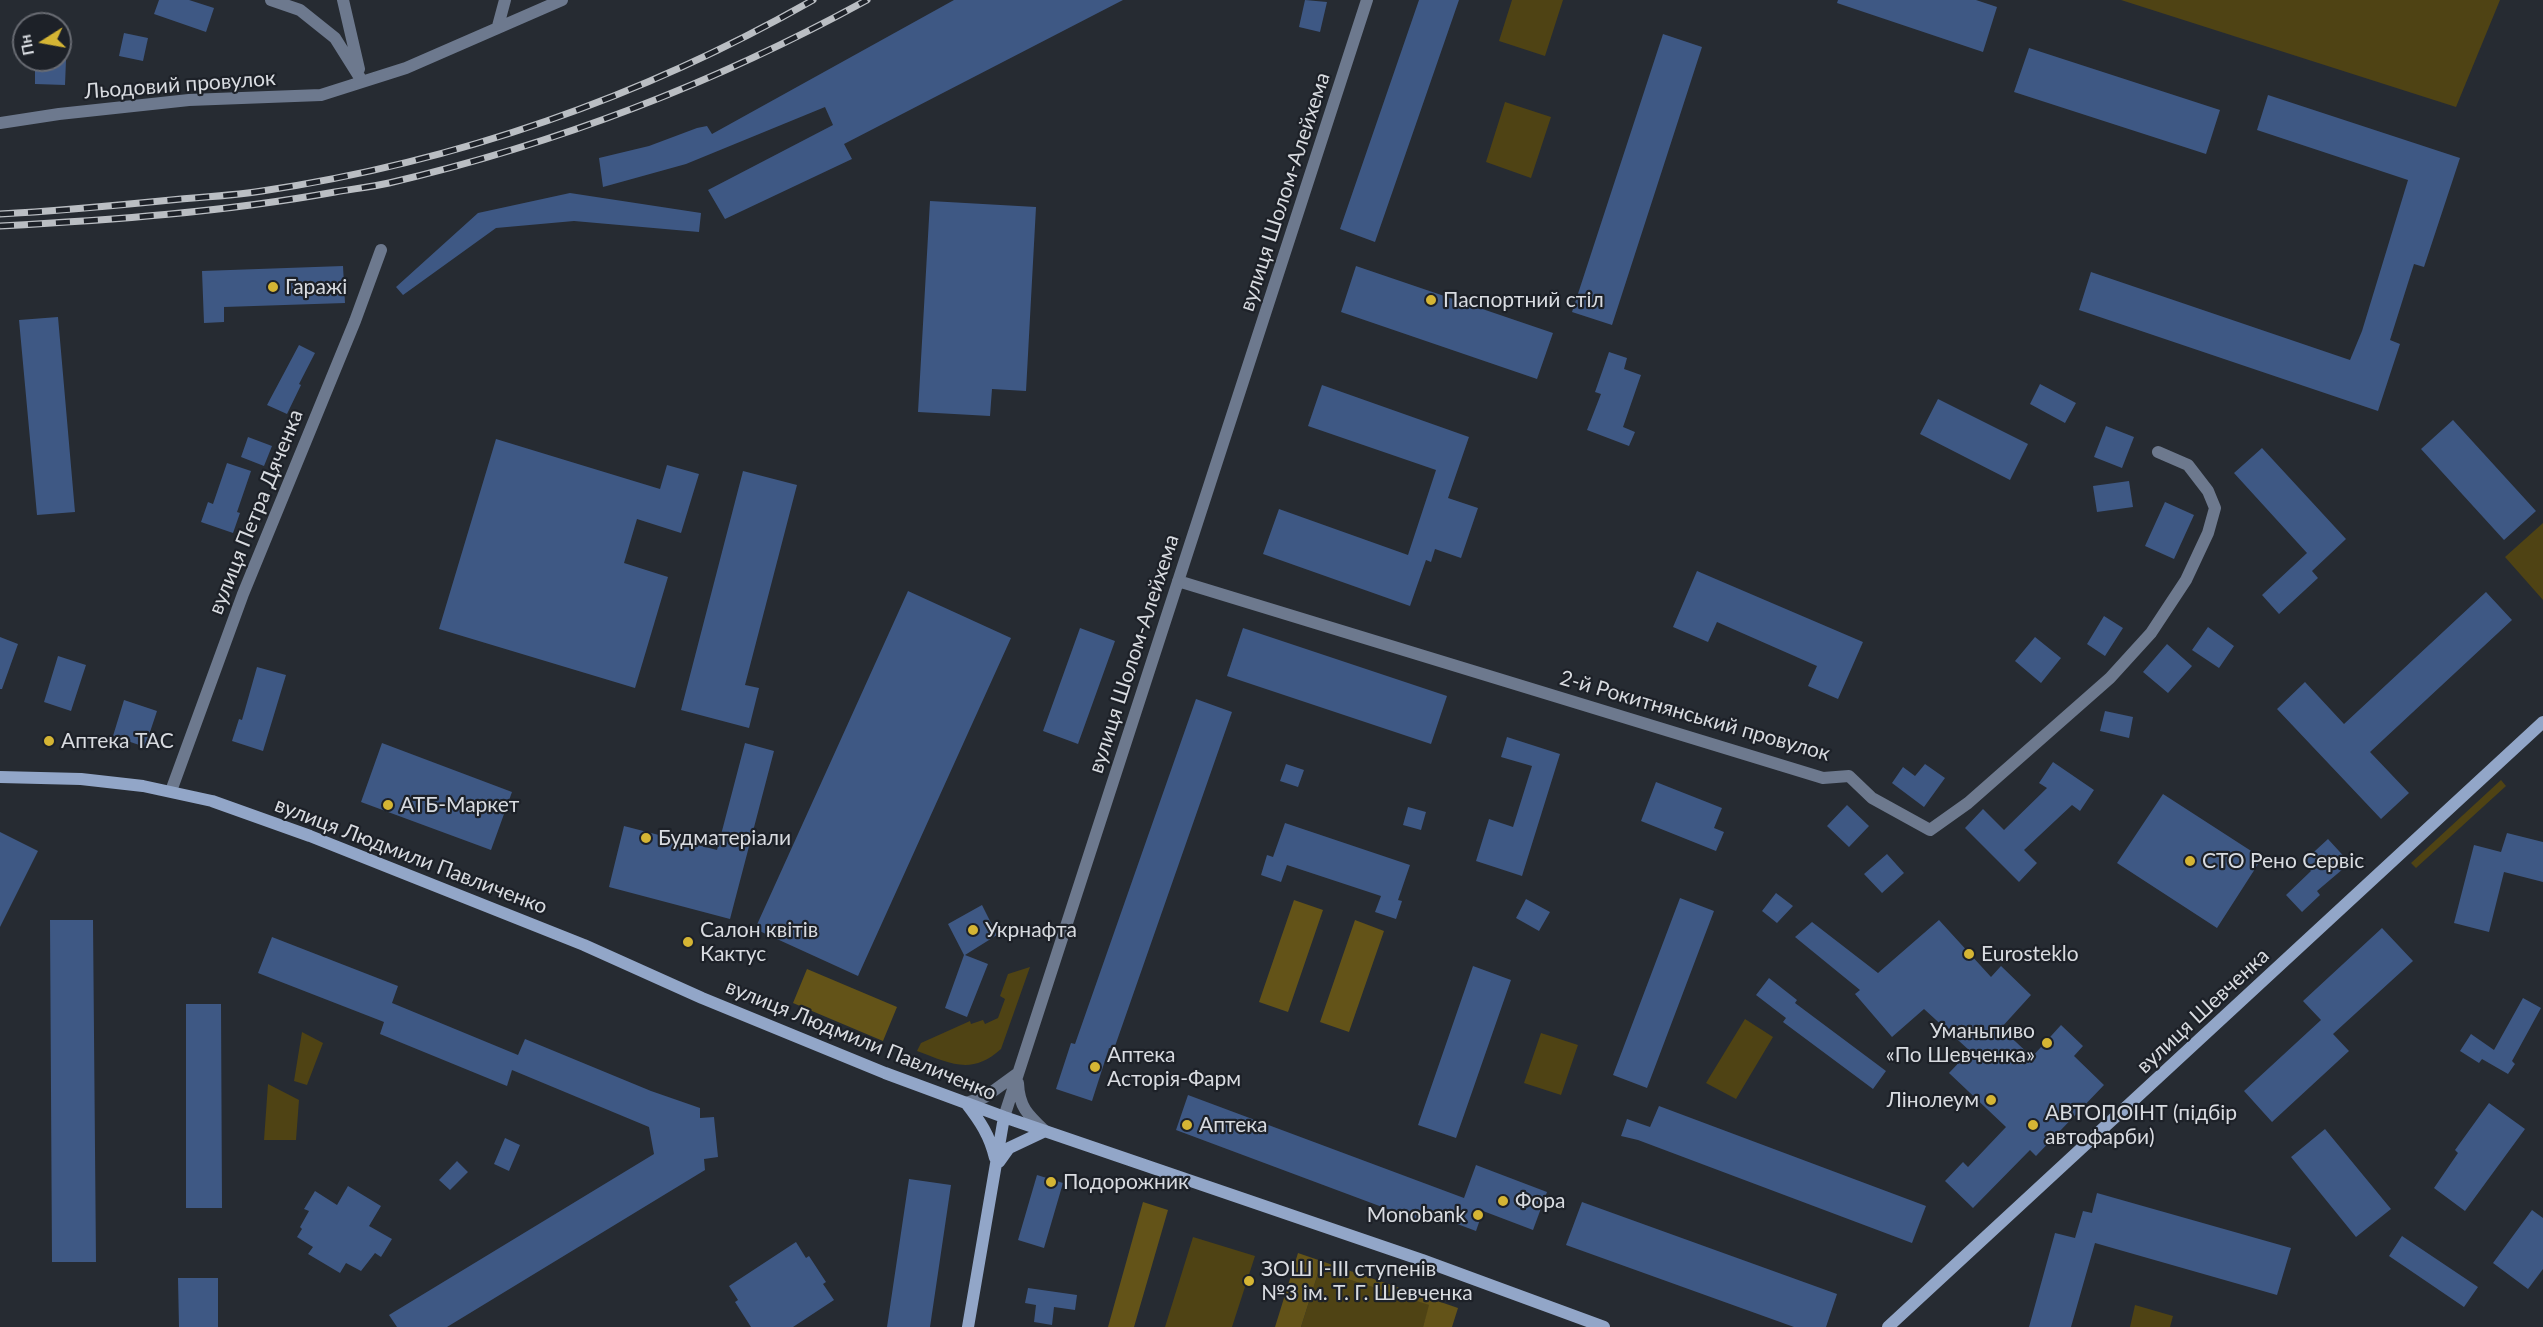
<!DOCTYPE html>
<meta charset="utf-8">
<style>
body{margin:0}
#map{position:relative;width:2543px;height:1327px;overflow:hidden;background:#262b32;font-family:Lato,sans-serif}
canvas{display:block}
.north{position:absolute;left:12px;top:12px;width:60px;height:60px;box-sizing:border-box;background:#1d2128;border:2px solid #686b72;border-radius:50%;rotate:259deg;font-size:16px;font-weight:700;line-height:24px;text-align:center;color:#d8dbe0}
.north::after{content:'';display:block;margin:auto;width:21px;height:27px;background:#d5b534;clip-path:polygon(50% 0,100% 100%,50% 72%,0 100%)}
</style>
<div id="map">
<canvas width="2543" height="1327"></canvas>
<div class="north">Пн</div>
</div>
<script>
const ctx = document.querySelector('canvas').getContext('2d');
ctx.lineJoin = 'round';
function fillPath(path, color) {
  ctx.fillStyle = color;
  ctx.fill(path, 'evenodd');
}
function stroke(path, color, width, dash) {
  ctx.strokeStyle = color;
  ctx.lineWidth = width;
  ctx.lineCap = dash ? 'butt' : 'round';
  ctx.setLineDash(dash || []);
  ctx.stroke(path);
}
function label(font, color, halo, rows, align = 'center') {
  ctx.font = font + ' Lato,sans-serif';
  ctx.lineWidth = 4.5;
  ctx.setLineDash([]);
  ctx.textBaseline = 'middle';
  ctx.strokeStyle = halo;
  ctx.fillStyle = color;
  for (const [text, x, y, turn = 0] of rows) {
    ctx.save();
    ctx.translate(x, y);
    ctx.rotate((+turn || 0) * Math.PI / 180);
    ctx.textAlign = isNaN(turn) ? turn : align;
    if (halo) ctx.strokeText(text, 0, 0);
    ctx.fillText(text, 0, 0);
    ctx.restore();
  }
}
fillPath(new Path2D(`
 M1512,0h51l-18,56 -46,-15z
 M2121,0h379l-44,107z
 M1505,102l46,15 -20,61 -45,-16z
 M2543,523v77l-38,-43z
 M2501,780l5,6 -90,82 -5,-5z
 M1030,967l-29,82c-30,27 -51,14 -84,2l4,-8 49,-22 1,3 12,-4 2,4 13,-6 7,-19 -5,-3 8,-22z
 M1745,1019l28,18 -37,62 -30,-16z
 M302,1032l21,11 -16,42 -13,-4z
 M1541,1033l37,12 -17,50 -37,-12z
 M268,1084l31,16 -3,40h-32z
 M1193,1237l62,19 -23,71h-67z
 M1319,1270l111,35 -7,22h-122z
 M2135,1305l38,11 -3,11h-40z`), '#4f4314');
fillPath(new Path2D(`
 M1294,900l29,10 -35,102 -29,-10z
 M1355,920l29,11 -35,101 -29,-10z
 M807,969l90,38 -14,34 -90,-38z
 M1143,1202l25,8 -34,117h-26z
 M1298,1253l160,55 -6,19h-29l6,-22 -110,-35 -18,57h-26z`), '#635318');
fillPath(new Path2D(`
 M159,0h30l25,8 -8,24 -52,-18z
 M954,0h169l-279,144 8,15 -127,60 -17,-29 125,-65 -8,-18 -139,57 -83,23 -4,-29 50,-12 48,-18 10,-2 5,8z
 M1305,0l22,2 -7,30 -21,-5z
 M1419,0h40l-84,242 -35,-13z
 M1838,0h138l21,7 -14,45 -146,-49z
 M124,33l24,5 -5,23 -24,-5z
 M1663,34l39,13 -90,278 -40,-13z
 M2029,48l191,62 -14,44 -192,-62z
 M35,60h31l-1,25 -30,-1z
 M2268,95l192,63 -36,109 -10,-3 -24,76 10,4 -22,67 -299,-101 12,-38 259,88 12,-29 46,-151 -151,-50z
 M570,193l131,20 -2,19 -125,-11 -78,7 -93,67 -7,-8 82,-74z
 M930,201l106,6 -10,184 -34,-2 -2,27 -72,-4z
 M343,266l2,37 -121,4v15l-20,1 -2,-52z
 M1356,266l197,67 -16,46 -196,-67z
 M58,317l17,195 -38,3 -18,-195z
 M299,345l16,8 -16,31 2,1 -14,29 -20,-9z
 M1609,352l18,6 -3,11 17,6 -18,52 12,5 -6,14 -42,-16 14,-36 -6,-2z
 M2040,384l36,19 -11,20 -35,-19z
 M1322,385l147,52 -21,61 30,10 -17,50 -26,-9 -4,13 -5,-2 -16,46 -147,-52 16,-45 129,46 28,-85 -128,-44z
 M1938,399l90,45 -18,36 -90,-46z
 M2453,420l83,91 -32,29 -83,-91z
 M2106,426l28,11 -12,31 -28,-11z
 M248,437l24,9 -8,20 -23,-9z
 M496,439l164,50 7,-24 32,9 -18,59 -44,-14 -13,44 44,14 -33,111 -196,-59z
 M2262,448l84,91 -34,32 6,7 -39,36 -17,-19 45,-42 -73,-80z
 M227,463l24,8 -14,41 3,1 -7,20 -32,-11 7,-20 5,2z
 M743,471l54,14 -52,200 14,3 -10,40 -68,-18z
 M2129,481l4,26 -36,5 -4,-26z
 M2165,502l29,13 -20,44 -29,-13z
 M1697,571l166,71 -25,57 -30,-13 9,-20 -100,-44 -9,20 -35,-15z
 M908,591l103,47 -153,338 -103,-47z
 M2486,592l26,28 -142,132 39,41 -28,26 -104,-110 28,-27 39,42z
 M2104,616l19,12 -18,28 -18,-12z
 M2208,627l26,19 -15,22 -27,-18z
 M1080,628l35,13 -37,103 -35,-13z
 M1243,628l204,68 -16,48 -204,-68z
 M0,637l18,7 -16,45h-2z
 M2035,637l26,21 -20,25 -26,-22z
 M2167,644l25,22 -24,27 -25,-21z
 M58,656l28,9 -15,46 -27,-9z
 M257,667l29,8 -23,76 -31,-10 7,-22 3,1z
 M1196,699l36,13 -118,337 -5,-1 -17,53 -36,-12 15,-46 4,1z
 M124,700l33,11 -12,36 -32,-11z
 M2105,711l28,6 -4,21 -29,-7z
 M1507,737l53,17 -38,122 -46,-15 13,-42 24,8 19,-61 -31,-9z
 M382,743l130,49 -21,58 -130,-48z
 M745,743l29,8 -44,168 -121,-32 15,-61 93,24z
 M2053,762l41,28 -14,21 -8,-6 -48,45 13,13 -18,19 -54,-54 18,-19 21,21 43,-42 -8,-5z
 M1286,764l18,6 -6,17 -18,-6z
 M1925,764l20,14 -21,29 -32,-24 11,-16 12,9z
 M1656,782l66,26 -8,20 10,4 -8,19 -75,-30z
 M2163,794l99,64 -45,70 -100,-65z
 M1847,805l22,21 -20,21 -22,-21z
 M1408,807l18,5 -5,18 -18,-5z
 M1285,823l125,42 -12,35 4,1 -6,18 -21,-7 6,-16 -94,-31 -6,17 -20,-7 6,-20 6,2z
 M0,832l38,19 -38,76z
 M2507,833l36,9v40l-39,-10 -15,60 -35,-9 20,-78 27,7z
 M2328,839l22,24 -33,28 3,4 -18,17 -16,-17 25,-24 -8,-9z
 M1887,854l17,19 -22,20 -18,-19z
 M1776,893l17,13 -16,17 -15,-12z
 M1680,898l34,13 -67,177 -34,-13z
 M1526,899l24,13 -11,19 -23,-13z
 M982,905l15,30 -32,20 23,9 -21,53 -22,-9 19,-53 -16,-31z
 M50,920h43l3,342h-44z
 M1939,920l52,57 10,-11 30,29 -30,33 31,29 29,-32 22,21 -9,10 30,29 -68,71 -6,-6 -57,58 -28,-27 18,-19 5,5 38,-40 -57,-54 21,-22 -46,-42 -32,28 -37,-43 5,-4 -65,-53 17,-15 66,51z
 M2382,928l31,33 -80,73 16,17 -77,71 -28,-31 77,-71 -18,-19z
 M272,937l126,49 -6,17 126,52 7,-16 126,52 49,17v10l14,-1 4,40 -14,2 1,11 -258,157h-50l-8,-12 265,-161 -5,-27 -137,-57 -5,16 -127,-52 4,-12 -126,-49z
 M1473,966l38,14 -55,158 -38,-13z
 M1769,978l28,22 -2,3 91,68 -13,18 -90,-67 3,-4 -30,-23z
 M2523,998l18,10 -29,53 3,3 -7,10 -26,-15 -3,4 -19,-12 11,-17 23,16z
 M186,1004h35l1,204h-36z
 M1188,1095l276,103 12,-33 71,27 -14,38 -50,-19 -7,20 -48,-18 -3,10 -249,-93z
 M2489,1103l36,26 -60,82 -31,-23 24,-35 -3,-3z
 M1659,1106l267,100 -14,37 -274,-103 -17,-4 6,-17 23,8z
 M2325,1129l66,80 -35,28 -65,-80z
 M505,1138l15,7 -11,26 -15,-7z
 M457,1161l11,11 -18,18 -11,-10z
 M1037,1175l26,8 -19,65 -26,-8z
 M909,1179l42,6 -21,142h-43z
 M348,1186l33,20 -12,20 23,13 -11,18 -6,-4 -14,18 -15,-8 -6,10 -32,-19 5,-7 -16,-10 5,-8 -2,-2 9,-16 -5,-2 11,-18 22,14z
 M2097,1193l194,55 -14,47 -182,-52 -24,84h-42l26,-94 20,5 8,-27 9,2z
 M1582,1202l255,92 -11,33h-32l-228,-82z
 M2532,1210l11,8v51l-15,20 -35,-26z
 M2402,1236l76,51 -14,20 -75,-51z
 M796,1242l10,16 3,-2 17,26 -3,2 11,16 -41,27h-42l-16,-25 3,-2 -9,-14z
 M178,1278h40v49h-39z
 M1028,1288l49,7 -2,15 -21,-3 -2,18 -18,-3 2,-17 -11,-2z`), '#3e5884');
stroke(new Path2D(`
 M271,0l29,10 35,28 27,43
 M343,0l16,69
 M498,26l7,-26
 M0,123l59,-9 130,-14 132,-5 85,-27 156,-68
 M1178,581l645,197 26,-2 23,22 58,32 38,-27 142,-125 41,-45 35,-53 22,-47 7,-25 -7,-17 -20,-26 -30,-13
 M171,791l72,-197 112,-273 26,-71
 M1018,1083c1,24 10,32 27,48
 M966,1103l19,-6 33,-24
 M1004,1117l363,-1117`), '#6d798e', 12);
stroke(new Path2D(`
 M0,777l81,2 62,7 69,15 98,35 274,109 118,53 183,75 119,44 418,143 182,67
 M966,1103c14,18 24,33 29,55
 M999,1162l10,-14 36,-17
 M968,1327l36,-210
 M1888,1327l655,-605`), '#92a6c8', 12);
const rail = new Path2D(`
 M0,214c61,-3 121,-9 181,-15 27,-2 55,-4 81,-8 194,-29 381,-94 551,-191
 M0,226c112,-6 224,-14 335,-34 17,-3 36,-5 54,-9 167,-39 327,-100 478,-183`);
stroke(rail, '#babec3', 7);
stroke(rail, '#1d2128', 4.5, [14]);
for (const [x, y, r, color] of [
 [273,287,6,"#d5b534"],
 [1431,300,6,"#d5b534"],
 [49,741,6,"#d5b534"],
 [388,805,6,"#d5b534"],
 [646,838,6,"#d5b534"],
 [2190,861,6,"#d5b534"],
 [973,930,6,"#d5b534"],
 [688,942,6,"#d5b534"],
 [1969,954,6,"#d5b534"],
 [2047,1043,6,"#d5b534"],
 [1095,1067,6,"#d5b534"],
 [1991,1100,6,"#d5b534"],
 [1187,1125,6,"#d5b534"],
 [2033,1125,6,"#d5b534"],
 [1051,1182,6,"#d5b534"],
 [1503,1201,6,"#d5b534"],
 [1478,1215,6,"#d5b534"],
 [1249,1281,6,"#d5b534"]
]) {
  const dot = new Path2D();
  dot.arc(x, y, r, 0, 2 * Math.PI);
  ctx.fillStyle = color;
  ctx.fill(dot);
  stroke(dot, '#1d2128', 2);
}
label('21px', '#d8dbe0', '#1d2128', [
 ["Льодовий провулок",180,85,-4],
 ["вулиця Шолом-Алейхема",1285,192,-72],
 ["вулиця Петра Дяченка",256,512,-68],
 ["вулиця Шолом-Алейхема",1134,654,-72],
 ["2-й Рокитнянський провулок",1695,716,16],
 ["вулиця Людмили Павличенко",411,856,21],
 ["вулиця Шевченка",2203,1011,-43],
 ["вулиця Людмили Павличенко",861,1040,22]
]);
label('21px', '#d8dbe0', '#1d2128', [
 ["Гаражі",285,287],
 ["Паспортний стіл",1443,300],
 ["Аптека ТАС",61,741],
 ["АТБ-Маркет",400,805],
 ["Будматеріали",658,838],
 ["СТО Рено Сервіс",2202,861],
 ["Салон квітів",700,930],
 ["Кактус",700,954],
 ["Укрнафта",985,930],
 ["Eurosteklo",1981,954],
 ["Уманьпиво",2035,1031,"right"],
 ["«По Шевченка»",2035,1055,"right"],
 ["Аптека",1107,1055],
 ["Асторія-Фарм",1107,1079],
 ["Лінолеум",1979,1100,"right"],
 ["АВТОПОІНТ (підбір",2045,1113],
 ["автофарби)",2045,1137],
 ["Аптека",1199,1125],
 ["Подорожник",1063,1182],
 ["Фора",1515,1201],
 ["Monobank",1466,1215,"right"],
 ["ЗОШ І-ІІІ ступенів",1261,1269],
 ["№3 ім. Т. Г. Шевченка",1261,1293]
], 'left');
</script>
